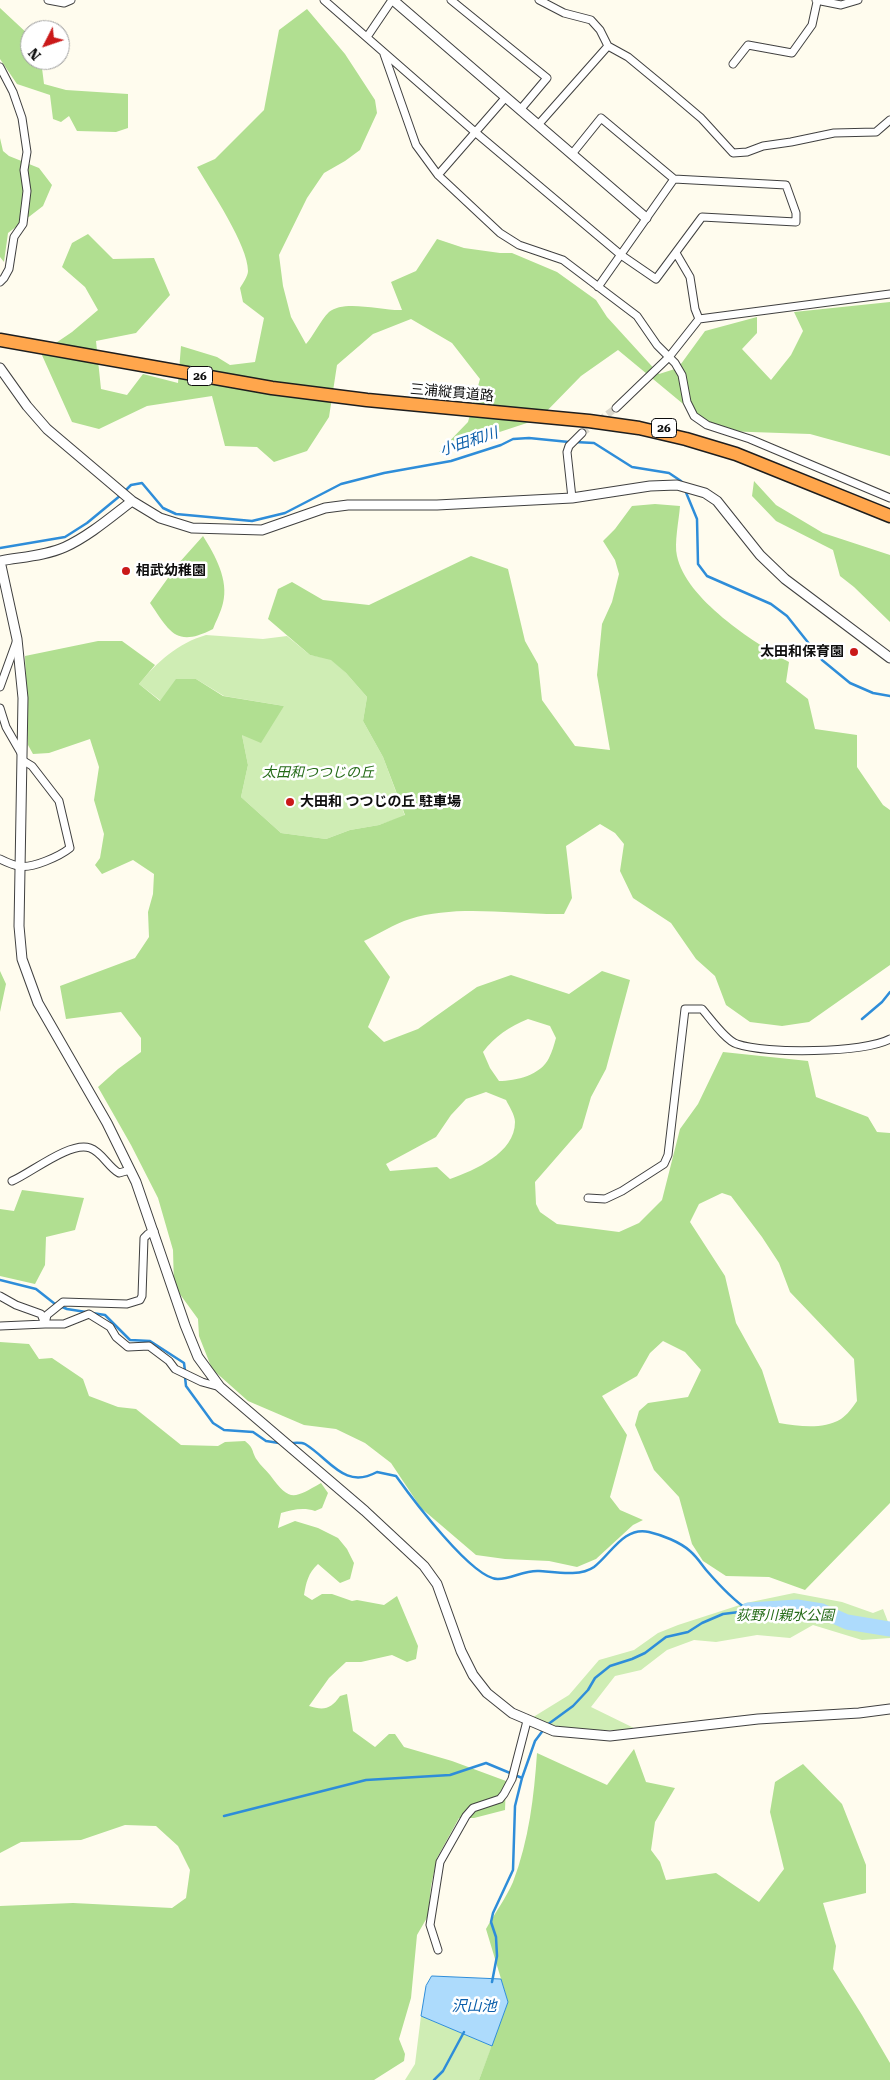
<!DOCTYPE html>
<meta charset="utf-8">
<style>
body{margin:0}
#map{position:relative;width:890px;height:2080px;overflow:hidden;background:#fffcee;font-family:"Roboto Serif",serif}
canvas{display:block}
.north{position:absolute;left:20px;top:20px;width:50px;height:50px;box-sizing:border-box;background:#fff;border:1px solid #9e9e9e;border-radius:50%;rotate:229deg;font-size:14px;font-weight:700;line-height:20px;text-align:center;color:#0d0d0d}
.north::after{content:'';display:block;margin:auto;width:18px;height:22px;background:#ca1919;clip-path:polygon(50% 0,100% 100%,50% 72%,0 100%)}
</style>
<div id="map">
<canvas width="890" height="2080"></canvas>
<div class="north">N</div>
</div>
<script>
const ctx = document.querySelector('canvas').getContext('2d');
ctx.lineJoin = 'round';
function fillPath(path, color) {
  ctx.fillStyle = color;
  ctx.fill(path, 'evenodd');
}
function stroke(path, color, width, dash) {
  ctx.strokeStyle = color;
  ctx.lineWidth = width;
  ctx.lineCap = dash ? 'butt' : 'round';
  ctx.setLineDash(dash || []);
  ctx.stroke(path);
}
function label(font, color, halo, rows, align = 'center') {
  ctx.font = font + ' "Roboto Serif","Noto Sans JP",serif';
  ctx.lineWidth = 5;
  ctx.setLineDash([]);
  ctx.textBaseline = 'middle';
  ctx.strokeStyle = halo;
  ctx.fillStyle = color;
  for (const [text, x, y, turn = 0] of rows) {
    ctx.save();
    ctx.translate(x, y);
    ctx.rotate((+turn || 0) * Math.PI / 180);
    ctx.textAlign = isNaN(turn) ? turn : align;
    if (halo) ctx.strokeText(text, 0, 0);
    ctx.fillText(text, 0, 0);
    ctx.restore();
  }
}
fillPath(new Path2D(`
 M206,635l57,4 24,-3 23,19 21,4 15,14 21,24 -4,24 20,36 22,59 -26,9 -29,5 -24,9 -45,-6 -40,-36 7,-32 -6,-30 42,-29 -60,-10 -28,-17 -35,22 -22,-17c18,-22 39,-41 67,-49z
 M794,1593l48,9 31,11 10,-4 7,18v11l-28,2 -49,-15 -23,13 -33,-3 -41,7 -22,-2 -27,10 -26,20 -26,6 -24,31 47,23h-81l-27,-11 39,-24 30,-35 35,-10 24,-17 20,-8 68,-22z
 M421,2016l71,30 -13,34h-74l10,-16z`), '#cfedb4');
fillPath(new Path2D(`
 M0,8l30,28v24h11l3,24 22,6 62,4v34l-12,4 -39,-1 -8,-15 -8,6 -8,-3 -3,-24 -33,-11 -17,-25z
 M307,9l38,45 30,46 2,13 -17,37 -15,11 -21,12 -17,25 -28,57 4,31 8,31 15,27c8,-9 14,-23 23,-32 15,-13 54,-1 73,-2l-11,-28 25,-11 21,-32 27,9 36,5h12l45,19 39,28 11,17 52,57 19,-6 27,-37 52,-14v16l-15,16 29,31 20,-25 12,-24 -9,-19 96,-10v154l-80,-22 -88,-3 -34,-23 -70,-58 -37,26 -42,43 -100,33 29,-30 12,-43 -28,-36 -41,-24 -38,15 -36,31 -8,52 -22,34 -33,11 -17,-15 -32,-1 -13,-50 -65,10 -48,23 -27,-7 -31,-69 31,-21 26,-22 -13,-23 -23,-20 10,-24 16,-9 25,25 41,-1 16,37 -34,38 -40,8 5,48 26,6 16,-21 35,9 3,-37 36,11 13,8 25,-3 9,-44 -21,-16 -3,-14c3,-5 8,-12 8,-17 0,-26 -37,-80 -51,-104l18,-8 49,-49 15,-80z
 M0,138l3,13 6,5 30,12 13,17 -9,21 -35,27 -4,29 -4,-5z
 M754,481l22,24 47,28 67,22v67l-36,-35 -14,-11 -7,-26 -57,-29 -24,-25z
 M655,504l25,2c-1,14 -6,37 -3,50 9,43 76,86 112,106l-3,20 22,17 7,30 42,6v32l26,38 7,5v155l-81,57 -27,4 -32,-4 -24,-17 -11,-29 -19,-17 -25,-36 -38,-25 -13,-27 4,-27 -9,-11 -15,-9 -34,22 6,52 -8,16c-50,1 -106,-10 -154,5 -16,5 -31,15 -46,22l26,36 -22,50 16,15 34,-13 59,-42 34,-12 58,19 33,-23 28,9 -24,89 -15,28 -9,31 -47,54 1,22 4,8 17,12 62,8 20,-9 23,-23 18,-71 18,-25 25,-52 85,9 8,36 52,20 9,15 13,1v370l-85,87 -36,-13 -43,-1 -23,-15 -11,-17 -13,-47 -25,-27 -19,-45 4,-14 9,-8 40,-6 13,-27 -16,-18 -22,-11 -13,12 -13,23 -35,20 25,39 -17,62 10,13 23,10 -10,5 -37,34 -19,8 -28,-6 -44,-2 -29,-4 -55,-47 -30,-45 -26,-20 -29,-14 -32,-4 -56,-24 -36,-32 -13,-33 -1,-17 -24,-33 -1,-36 -15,-52 -27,-53 -33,-58 20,-18 23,-17v-14l-20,-26 -55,7 -6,-33 75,-28 14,-21 -1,-25 5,-18 1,-20 -21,-14 -31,14 -7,-9 5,-7 4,-24 -10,-34 5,-33 -9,-28 -41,14 -16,1 -5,-9 -3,-89 73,-15h24l33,24 -16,19 21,17 16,-22h20l27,17 61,10 -23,37 -19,-8 6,30 -7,32 40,36 45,6 24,-9 29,-5 26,-10 -22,-58 -20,-36 4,-24 -21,-24 -15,-13 -21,-5 -42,-36 10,-30 14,-7 31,18 46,5 102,-49 37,13 17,72 13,23 4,36 33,46 35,4 -13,-75 5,-51 10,-22 7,-28 -4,-14 -12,-19 12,-12 17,-23zM528,1019l22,7 6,12c-2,7 -4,14 -7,20 -8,17 -33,23 -50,23l-9,-13 -7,-16c12,-16 26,-25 45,-33zM486,1092l20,8c3,6 9,15 9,22 0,31 -40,48 -65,57l-13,-12 -47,4 -4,-7 50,-27 15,-22 15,-16zM722,1193l9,3 31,41 17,26 11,29 64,67 3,42c-4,6 -10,14 -16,18 -19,11 -42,7 -62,4l-17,-53 -26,-47 -11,-47 -35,-54 9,-18z
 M203,536c12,19 26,44 20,67 -2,9 -7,18 -10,26 -37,19 -43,3 -63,-26l28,-39z
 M0,971l6,13 -6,28z
 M22,1190l62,8 -9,32 -29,7 -1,28 -10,19 -35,-8v-67l14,2z
 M0,1342l29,2 10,15 13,-1 31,21 6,17 29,11 18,2 45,36 37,1 7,-4 20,-1c10,8 6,10 12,19 3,5 9,10 13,15 20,27 23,24 51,8l7,10 -6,15 -7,3c-12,-4 -23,-1 -34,2l-3,15 17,-7 23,7 20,10 9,11 7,14 -4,16 -10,4 -22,-19c-10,9 -12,19 -14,31l8,5 10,-6h10l20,7 5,-1 27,5 13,-9 21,50 -2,13 -9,3 -15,-7 -31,7h-15l-17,16 -20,28c15,5 22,3 31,-10l7,-2 6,37 22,16 14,-13h6l9,13 48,14 54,20 -1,29 -31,8h-15l-22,40 -6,28 -3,30 -11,19 -6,63 -12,41 6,15 -1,7 -30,19h-374v-174l73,-3 99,5 14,-10 4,-28 -12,-24 -22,-20 -31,-1 -44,15 -60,2 -21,11z
 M634,1749l12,33 29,6 -20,34 -4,28 9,12 6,18 50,-7 43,29 25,-33 -14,-57 5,-30 28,-18 39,40 24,61v28l-43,10 13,43 -3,23 29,46 28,48v17h-411l29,-78 -22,-73c9,-16 20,-31 27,-47 16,-42 21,-85 24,-129l70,32z`), '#b1df91');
const water = new Path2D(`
 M432,1976l69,3 7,23 -16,44 -71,-30 5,-30z`);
fillPath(water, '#addbfc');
stroke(water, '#2e8dd9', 1);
stroke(new Path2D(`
 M575,442l19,1 38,24 37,6 12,8 2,3
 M685,490l12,29 1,45 9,12 64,28 16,12 35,44 28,23 23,10 17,3
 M125,491l6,-6 11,-2 21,25 13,6 76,7 33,-8 56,-29 43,-11 67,-12 50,-16 12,-6 16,-1 40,4
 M0,548l65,-11 22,-14 34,-28
 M862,1019l20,-17 8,-10
 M0,1280l36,9 19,15 12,5 38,6 25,25 20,1 34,22 1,8
 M185,1377l1,9 27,37 11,7 29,2 13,9 13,2
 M290,1443c5,0 11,-1 15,1 25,15 39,46 72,28l19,4c15,21 77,104 102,103 14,0 26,-9 41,-8 16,1 41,6 55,-4 17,-13 30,-41 55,-35 13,3 31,10 41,19 7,6 12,14 17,20 13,15 25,28 41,39
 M547,1725l26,-19 15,-16 7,-12 15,-12 22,-7 13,-6 21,-16 22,-5 14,-9 21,-9 24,-3
 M224,1816l142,-36 84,-5 36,-12 36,15
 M492,1982l5,-26 -1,-19 -5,-15 2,-9 20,-43 2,-64 7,-28 13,-37 9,-12
 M434,2080l9,-9 21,-39`), '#2e8dd9', 2.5);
stroke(new Path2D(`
 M748,1610l49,-3 25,4 25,11 43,7`), '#addbfc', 15);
stroke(new Path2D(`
 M582,433l34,-25`), '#dbd8cc', 7, [7, 3.5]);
const minor = new Path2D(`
 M48,0l16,3 7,-3
 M324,0l151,132 146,123 35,24 46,-62 94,5v-9l-10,-28 -112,-6 -73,-61 -29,36
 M451,0l96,78 -27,32
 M539,0l25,13 27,7 9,10 8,16 20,11 40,33 33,28 32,35 14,-1 16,-6 28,-4 43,-9 42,-1 14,-12
 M816,0l25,5 17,-5
 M367,37l25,-37
 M384,54l32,91 22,30 62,58 19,12 44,15 74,56 20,29 18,18 7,12 5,27 7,14 13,9 43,14 140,59
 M733,64l15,-19 44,8 20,-28 5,-23
 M0,67l13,25 9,26 5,34 -3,18 3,21 -4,33 -9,13 -5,32 -5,9 -4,4
 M538,125l70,-79
 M438,175l68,-78
 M676,253l14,24 5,32 4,10
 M598,287l76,-108
 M616,408l53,-51 30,-38 191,-25
 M572,498l-5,-46 2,-6 13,-13
 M0,687l17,-47
 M0,708l6,19 15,26
 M0,859c6,3 12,6 19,7 13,3 41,-10 51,-18l-11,-47 -27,-35 -10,-6
 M12,1181c19,-8 58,-40 78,-33 12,4 18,19 29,25l11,-3
 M588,1198l17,1 17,-8 42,-27 4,-9 17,-146h17c8,9 24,32 35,35 28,10 127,9 153,-5
 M0,1296l16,9 25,9 4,10h19l25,-10 21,13 6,10 12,10 21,-1 20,15 6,8 27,13 18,5
 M0,1326l45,-2 2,-9 16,-13 64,2 13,-4 2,-4 2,-58 4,-4 6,-3
 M438,1950l-8,-25 10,-63 26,-46 7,-8 27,-9 4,-5 8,-15 15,-58`);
const tertiary = new Path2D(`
 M393,0l253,218
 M0,368l27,38 20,23 85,72 28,17 32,10 70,2 63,-22 23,-3h89l135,-7 78,-12 27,-1 28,8 12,8 43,54 25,24 105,79
 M132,501c-21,16 -43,35 -67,46 -20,9 -44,10 -65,14l17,78 6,59 -4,228 3,33 16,44 69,120 29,59 49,143 13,32 22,30 145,124 59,55 13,18 24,67 12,24 14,18 25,20 42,18 56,5 148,-17 101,-6 31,-4`);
const motorway = new Path2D(`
 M0,340l272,48 95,12 222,21 50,7 47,11 50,15 154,62`);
stroke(minor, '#404040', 9);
stroke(tertiary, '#404040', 11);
stroke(motorway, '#1e1e1e', 15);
stroke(minor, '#fff', 7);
stroke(tertiary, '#fff', 9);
stroke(motorway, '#ffa64c', 12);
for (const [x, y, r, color] of [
 [126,571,5,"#ca1919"],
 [854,652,5,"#ca1919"],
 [290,802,5,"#ca1919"]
]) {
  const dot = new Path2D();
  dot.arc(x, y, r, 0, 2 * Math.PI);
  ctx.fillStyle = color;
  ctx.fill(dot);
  stroke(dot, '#fff', 2);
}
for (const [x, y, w] of [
 [200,376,25],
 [664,428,25]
]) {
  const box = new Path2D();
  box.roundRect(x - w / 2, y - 9.5, w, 19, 4);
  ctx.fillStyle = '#fff';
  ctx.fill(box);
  stroke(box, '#0d0d0d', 1);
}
label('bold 12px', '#0d0d0d', null, [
 ["26",200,376],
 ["26",664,428]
]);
label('14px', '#0d0d0d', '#fff', [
 ["三浦縦貫道路",452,393,5]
]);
label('bold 14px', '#0d0d0d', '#fff', [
 ["相武幼稚園",136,571],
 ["太田和保育園",844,652,"right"],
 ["大田和 つつじの丘 駐車場",300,802]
], 'left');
label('italic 14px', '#256b18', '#fff', [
 ["太田和つつじの丘",318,773],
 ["荻野川親水公園",785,1616]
]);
label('italic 15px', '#0b5eaa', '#fff', [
 ["小田和川",469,442,-18],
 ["沢山池",474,2007]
]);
</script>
